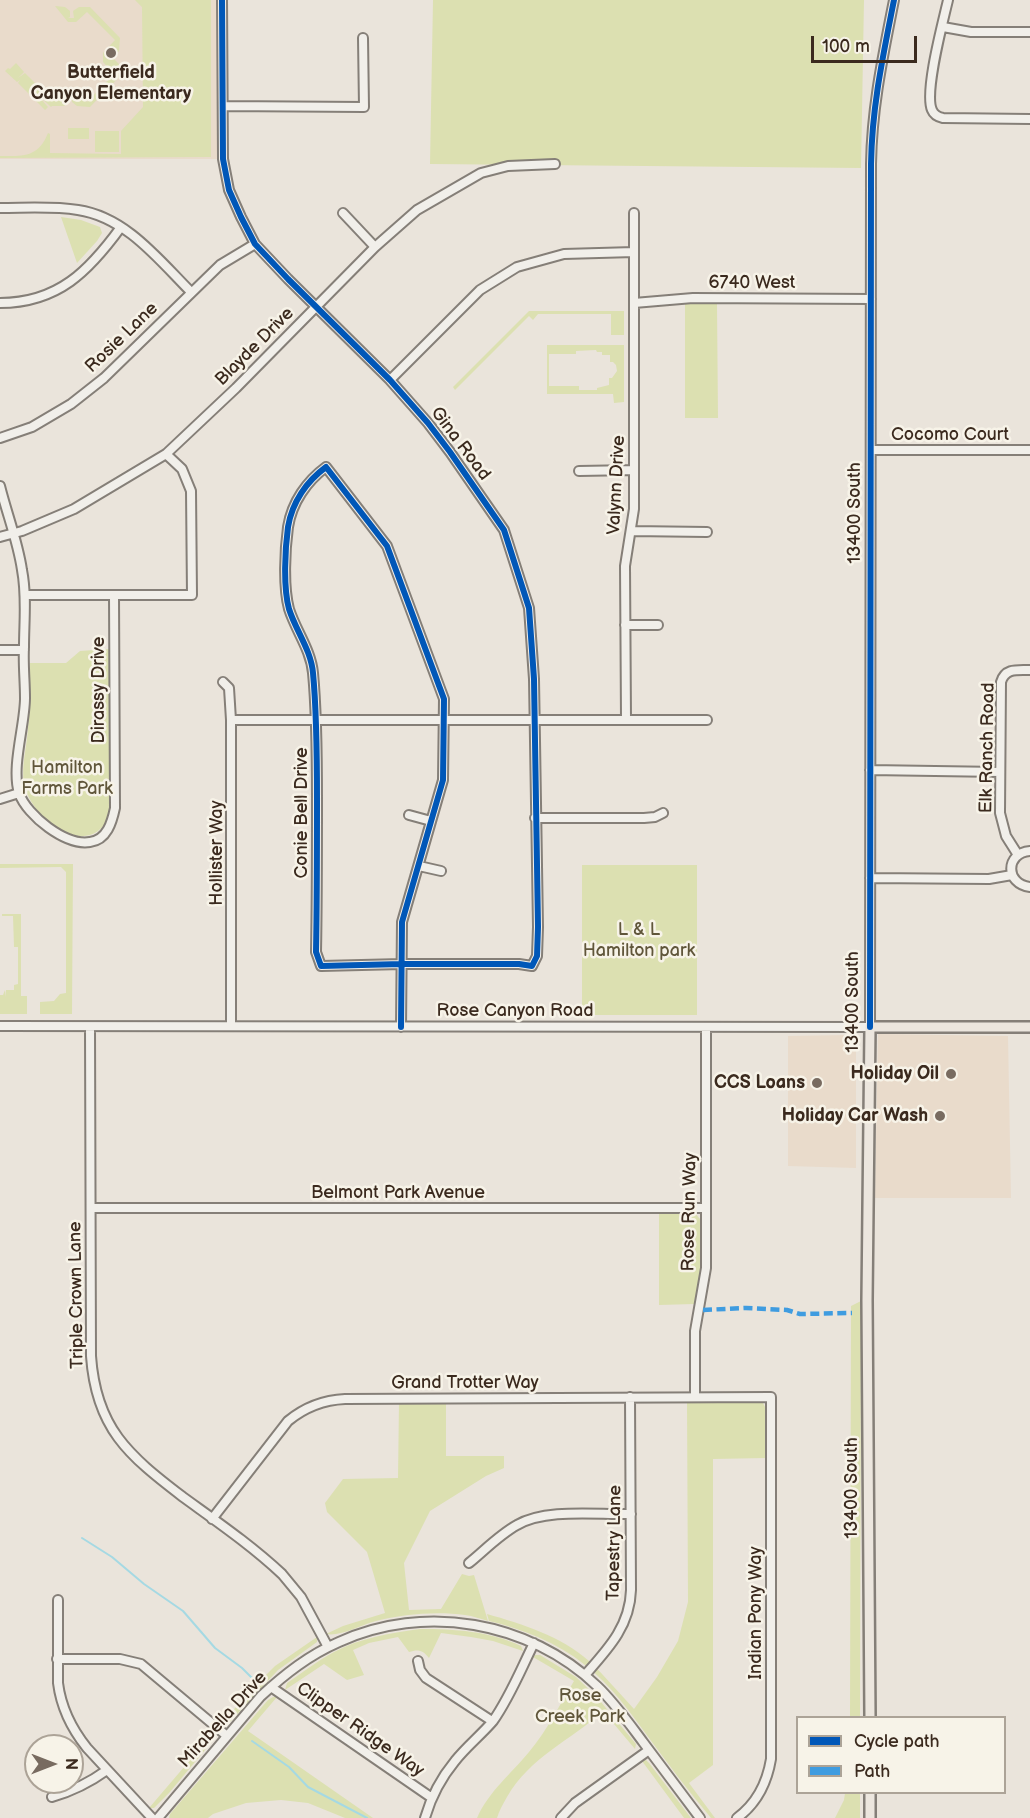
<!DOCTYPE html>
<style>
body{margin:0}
#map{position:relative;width:1030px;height:1818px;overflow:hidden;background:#eae4db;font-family:"Balsamiq Sans",sans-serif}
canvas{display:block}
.legend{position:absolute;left:796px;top:1716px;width:210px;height:78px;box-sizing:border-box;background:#f7f3e8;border:2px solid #aca397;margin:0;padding:8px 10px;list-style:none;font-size:18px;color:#3b2a1e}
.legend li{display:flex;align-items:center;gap:12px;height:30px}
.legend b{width:30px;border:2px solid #aca397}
.north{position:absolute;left:24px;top:1734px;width:60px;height:60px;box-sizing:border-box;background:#f7f3e8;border:2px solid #aca397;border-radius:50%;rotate:90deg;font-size:16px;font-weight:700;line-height:24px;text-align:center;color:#3b2a1e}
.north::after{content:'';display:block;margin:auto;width:21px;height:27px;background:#786b60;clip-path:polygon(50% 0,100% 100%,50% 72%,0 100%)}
.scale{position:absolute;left:811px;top:36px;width:106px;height:27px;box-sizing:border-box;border:3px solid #3b2a1e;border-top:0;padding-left:8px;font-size:18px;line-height:21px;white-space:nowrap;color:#3b2a1e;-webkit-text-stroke:4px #f7f3e8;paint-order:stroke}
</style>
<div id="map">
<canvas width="1030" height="1818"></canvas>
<ul class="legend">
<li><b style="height:8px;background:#0057b8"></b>Cycle path</li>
<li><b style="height:8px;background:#3f9ce0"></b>Path</li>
</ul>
<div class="north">N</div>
<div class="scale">100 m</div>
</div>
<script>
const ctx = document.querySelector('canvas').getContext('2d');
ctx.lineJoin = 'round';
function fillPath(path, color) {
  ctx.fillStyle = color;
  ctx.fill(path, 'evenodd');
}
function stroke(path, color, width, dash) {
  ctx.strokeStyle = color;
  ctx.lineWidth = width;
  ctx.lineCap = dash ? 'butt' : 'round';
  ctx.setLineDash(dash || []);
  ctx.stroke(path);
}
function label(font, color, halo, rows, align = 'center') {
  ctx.font = font + ' "Balsamiq Sans",sans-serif';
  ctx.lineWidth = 5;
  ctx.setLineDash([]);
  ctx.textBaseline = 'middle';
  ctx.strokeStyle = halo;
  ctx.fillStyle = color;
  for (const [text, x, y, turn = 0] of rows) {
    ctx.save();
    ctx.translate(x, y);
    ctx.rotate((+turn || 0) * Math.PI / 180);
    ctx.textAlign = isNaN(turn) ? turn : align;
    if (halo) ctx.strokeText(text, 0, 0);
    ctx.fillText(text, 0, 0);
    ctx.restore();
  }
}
fillPath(new Path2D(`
 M0,0h222l1,159h-223z
 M878,1034l130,2 3,162h-136z
 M847,1035l7,3 2,6v124l-68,-2v-130z`), '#e9dbcb');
fillPath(new Path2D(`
 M135,0h76v157l-211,1v-2c23,0 38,2 48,-23l2,1v19l71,1v-23l22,-24 -1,-100z
 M433,0h431l-3,168 -431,-4z
 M55,6l10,1 5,4v6l-2,1h6l-1,-7 6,-4h11l30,31 -1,13 -5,5 -6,-1v3l6,1 5,5 -1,11 2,1 -30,31 -13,-1 -5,-4 -1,-7h-3l1,7 -5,4h-12l-1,1 -17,-16 14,16 -3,3 -27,-27 2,-3 -3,2 -12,-11 3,-3 2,1 6,-6 8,9 -6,6 7,-5 28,28 12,-12h8l14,13 27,-28 -11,-12v-9l12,-13 -28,-28 -11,10h-8z
 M68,128h21v11h-21z
 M95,131h24v21h-24z
 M61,217l20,3 19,7 2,6 -5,8 -20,22z
 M685,304h32l1,114h-33z
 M529,311h95v24h-13v-21h-73l-5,6 -4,-4 -74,74 -2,-3z
 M624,345v57l-10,1 -1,-9h-66v-49zM596,350l1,2h5v3h8v7h3l3,3 1,6 -5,7h-3v7l-12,3v2h-18v-4h-30v-32h27v-3z
 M109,649l1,166c-21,48 -79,4 -86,-31 -3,-18 3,-38 4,-56 2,-21 2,-43 2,-65h36l14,-12z
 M0,864h73l-1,150h-32v-12l14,-1 6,-7 6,-1v-121l-5,-5 -61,1z
 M582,865h115v150h-115z
 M2,914h19v82h6v18h-27v-19h3l2,-5 1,7v-7h8v-5l4,-1v-37h-4l-1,-31h-11z
 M659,1213h36l5,6v54l-6,31 -35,1z
 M861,1301l-1,416 -10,1 1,-412z
 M756,1400l7,3 3,6v49l-53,1v306l-24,18 26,35h-4c-22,-26 -42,-53 -62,-80 -19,-26 -38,-53 -64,-73 -27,-22 -62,-36 -96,-44l-2,-7c35,10 74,22 102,47 16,15 30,32 45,48l23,-32 21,-36 10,-39 -1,-201z
 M399,1402l47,1v53h58v12l-18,8 -56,35 -26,52 5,47 32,-1 21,-35 7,2 5,-1 14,46c-7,-2 -15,-5 -23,-6 -28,-4 -62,-1 -89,6 -15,4 -36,16 -50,13l17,-8 42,-13 -18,-61 -40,-40 -2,-9 18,-24 55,-1z
 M420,1629c35,0 69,2 101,17l2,5 -30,-10 -22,-4 -30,-4 -12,25c-6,-8 -11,-9 -20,-6l-11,-15 -29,6 -16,7 11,25 -17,5 -23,-16 -39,26 2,-7c15,-10 30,-22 47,-31 25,-14 58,-19 86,-23z
 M317,1637v5l-39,28 -50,54h-7l29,-33 25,-25z
 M535,1655h5l36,22 20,19 40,48 -1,5 -32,-38c-33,30 -73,46 -96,86 -4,7 -8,14 -10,21h-20c12,-27 34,-44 52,-66 18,-21 31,-48 45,-71l-41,-24z
 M273,1697h4l-29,34 125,87h-28l-37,-15 -27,-3 -35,3 -33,11 -5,4h-39l1,-4 98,-114z
 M214,1732l1,6 -46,55 -15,15h-5z
 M646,1760l3,3 42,55h-7l-42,-57z
 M845,1793h15v25h-25l9,-18z`), '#dce0b1');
stroke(new Path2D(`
 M82,1538l30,19 32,27 39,27 32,37 27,20 10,10
 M252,1741l37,26 19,20 59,31`), '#a5d9e3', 2);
const minor = new Path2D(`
 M222,0l1,159 6,31 12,27 14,27 33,35 102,101 38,43 22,29 54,78 25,78 5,71 4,248 -1,29 -5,10 -13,-2h-117l-81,2 -5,-14c1,-51 1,-101 1,-151 0,-43 0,-86 -4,-128 -2,-23 -17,-42 -24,-64 -6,-22 -4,-60 -1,-82 4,-25 19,-46 38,-60l61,79 57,153 -1,81 -41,142 -1,105
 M948,0c-5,22 -24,92 -16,110 2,5 6,7 11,8l87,1
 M943,27l28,5h59
 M223,106l141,1 -1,-69
 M0,208c26,0 53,-2 78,2 48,7 81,50 113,82
 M343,213l32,34
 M0,303c58,0 89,-32 121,-76
 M634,303l59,-5 178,1
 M390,380l90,-90 37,-23 47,-13 70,-2
 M0,438l32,-11 39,-23 33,-26 116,-113 35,-21
 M871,450h159
 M579,471l55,-1
 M0,486c7,28 18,56 22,84 5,26 2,52 2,77 -1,17 1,34 1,51 0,27 -14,69 -6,95 8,23 47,53 71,49 17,-2 22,-20 25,-34l-1,-213
 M632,531l75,1
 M0,537l22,-6 52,-22 92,-55 70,-66 139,-141 42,-37 64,-37 27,-7 47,-2
 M25,595h167l-1,-104 -9,-22 -16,-15
 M625,625h33
 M0,650h24
 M223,682l6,6 2,32v306
 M626,719l-1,-153 9,-57v-296
 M231,720h476
 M870,770l130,2
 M0,799l19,-6
 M409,815l22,6
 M535,818h109l11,-1 8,-4
 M1030,851c-25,2 -25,33 0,36
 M1018,855l-12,-19 -6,-23 1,-131c4,-14 16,-12 29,-12
 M419,866l22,5
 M870,878l119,1 23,-4
 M0,1026l870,1 1,-863c1,-58 12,-108 23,-164
 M90,1027l1,329c5,72 37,99 92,141 33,24 68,48 99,77l19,23 27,50
 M91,1208h615
 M695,1397v-66l11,-63v-241
 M212,1519l76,-98c17,-14 35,-21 57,-22l426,-2v362c-4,24 -15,45 -34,59
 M469,1563c16,-13 30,-28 48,-38 29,-17 80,-10 114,-11
 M58,1600v83c3,24 13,45 29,65l65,70
 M57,1659h63l21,5 86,72
 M418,1661l2,9 6,8 66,43
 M585,1675c23,-26 45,-49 46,-85l-1,-193
 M271,1687l161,111
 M52,1797c21,-6 37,-14 55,-27
 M158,1818l103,-122c24,-22 48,-41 78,-54 85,-39 190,-21 258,44 17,16 31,36 46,56 19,25 38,51 57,76
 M425,1818c6,-21 16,-40 30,-57 11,-14 26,-26 38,-40 17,-24 28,-52 41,-78
 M561,1818l14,-15 74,-53`);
const major = new Path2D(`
 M870,1718l-3,-418 3,-273h160
 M870,1792v26`);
stroke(minor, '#857f78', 12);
stroke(major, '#857f78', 14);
stroke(minor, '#f1efea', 8);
stroke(major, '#ece6de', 9);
stroke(new Path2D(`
 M703,1310l43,-2 41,2 13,4 52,-1`), '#3f9ce0', 4.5, [9, 4.5]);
stroke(new Path2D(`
 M222,0l1,159 6,31 12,27 14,27 33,35 102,101 38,43 22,29 54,78 25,78 5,71 4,248 -1,29 -5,10 -13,-2h-117l-81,2 -5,-14c1,-51 1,-101 1,-151 0,-43 0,-86 -4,-128 -2,-23 -17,-42 -24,-64 -6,-22 -4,-60 -1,-82 4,-25 19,-46 38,-60l61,79 57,153 -1,81 -41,142 -1,105
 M870,1027l1,-863c1,-58 12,-108 23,-164`), '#0057b8', 6);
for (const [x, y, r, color] of [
 [111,53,6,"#786b60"],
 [951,1074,6,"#786b60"],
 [817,1083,6,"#786b60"],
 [940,1116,6,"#786b60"]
]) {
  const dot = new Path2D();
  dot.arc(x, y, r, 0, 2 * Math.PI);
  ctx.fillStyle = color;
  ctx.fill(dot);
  stroke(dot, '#f7f3e8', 2);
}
label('bold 18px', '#3b2a1e', '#f7f3e8', [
 ["Butterfield",111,73,"center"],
 ["Canyon Elementary",111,94,"center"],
 ["Holiday Oil",939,1074],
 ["CCS Loans",805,1083],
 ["Holiday Car Wash",928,1116]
], 'right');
label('18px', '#3b2a1e', '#f7f3e8', [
 ["6740 West",752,283],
 ["Rosie Lane",122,338,-44],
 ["Blayde Drive",255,347,-45],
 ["Cocomo Court",950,435],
 ["Gina Road",460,444,53],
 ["Valynn Drive",617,485,-87],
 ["13400 South",855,513,-90],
 ["Dirassy Drive",99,690,-90],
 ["Elk Ranch Road",988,748,-89],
 ["Conie Bell Drive",302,813,-90],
 ["Hollister Way",217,853,-90],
 ["13400 South",853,1002,-90],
 ["Rose Canyon Road",515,1011],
 ["Belmont Park Avenue",398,1193],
 ["Rose Run Way",690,1212,-89],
 ["Triple Crown Lane",77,1295,-91],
 ["Grand Trotter Way",465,1383],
 ["13400 South",852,1488,-90],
 ["Tapestry Lane",615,1543,-89],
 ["Indian Pony Way",756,1613,-90],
 ["Mirabella Drive",223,1720,-48],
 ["Clipper Ridge Way",360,1730,35]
]);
label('18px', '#60563a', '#f7f3e8', [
 ["Hamilton",67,768],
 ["Farms Park",67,789],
 ["L & L",639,930],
 ["Hamilton park",639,951],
 ["Rose",580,1696],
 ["Creek Park",580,1717]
]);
</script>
